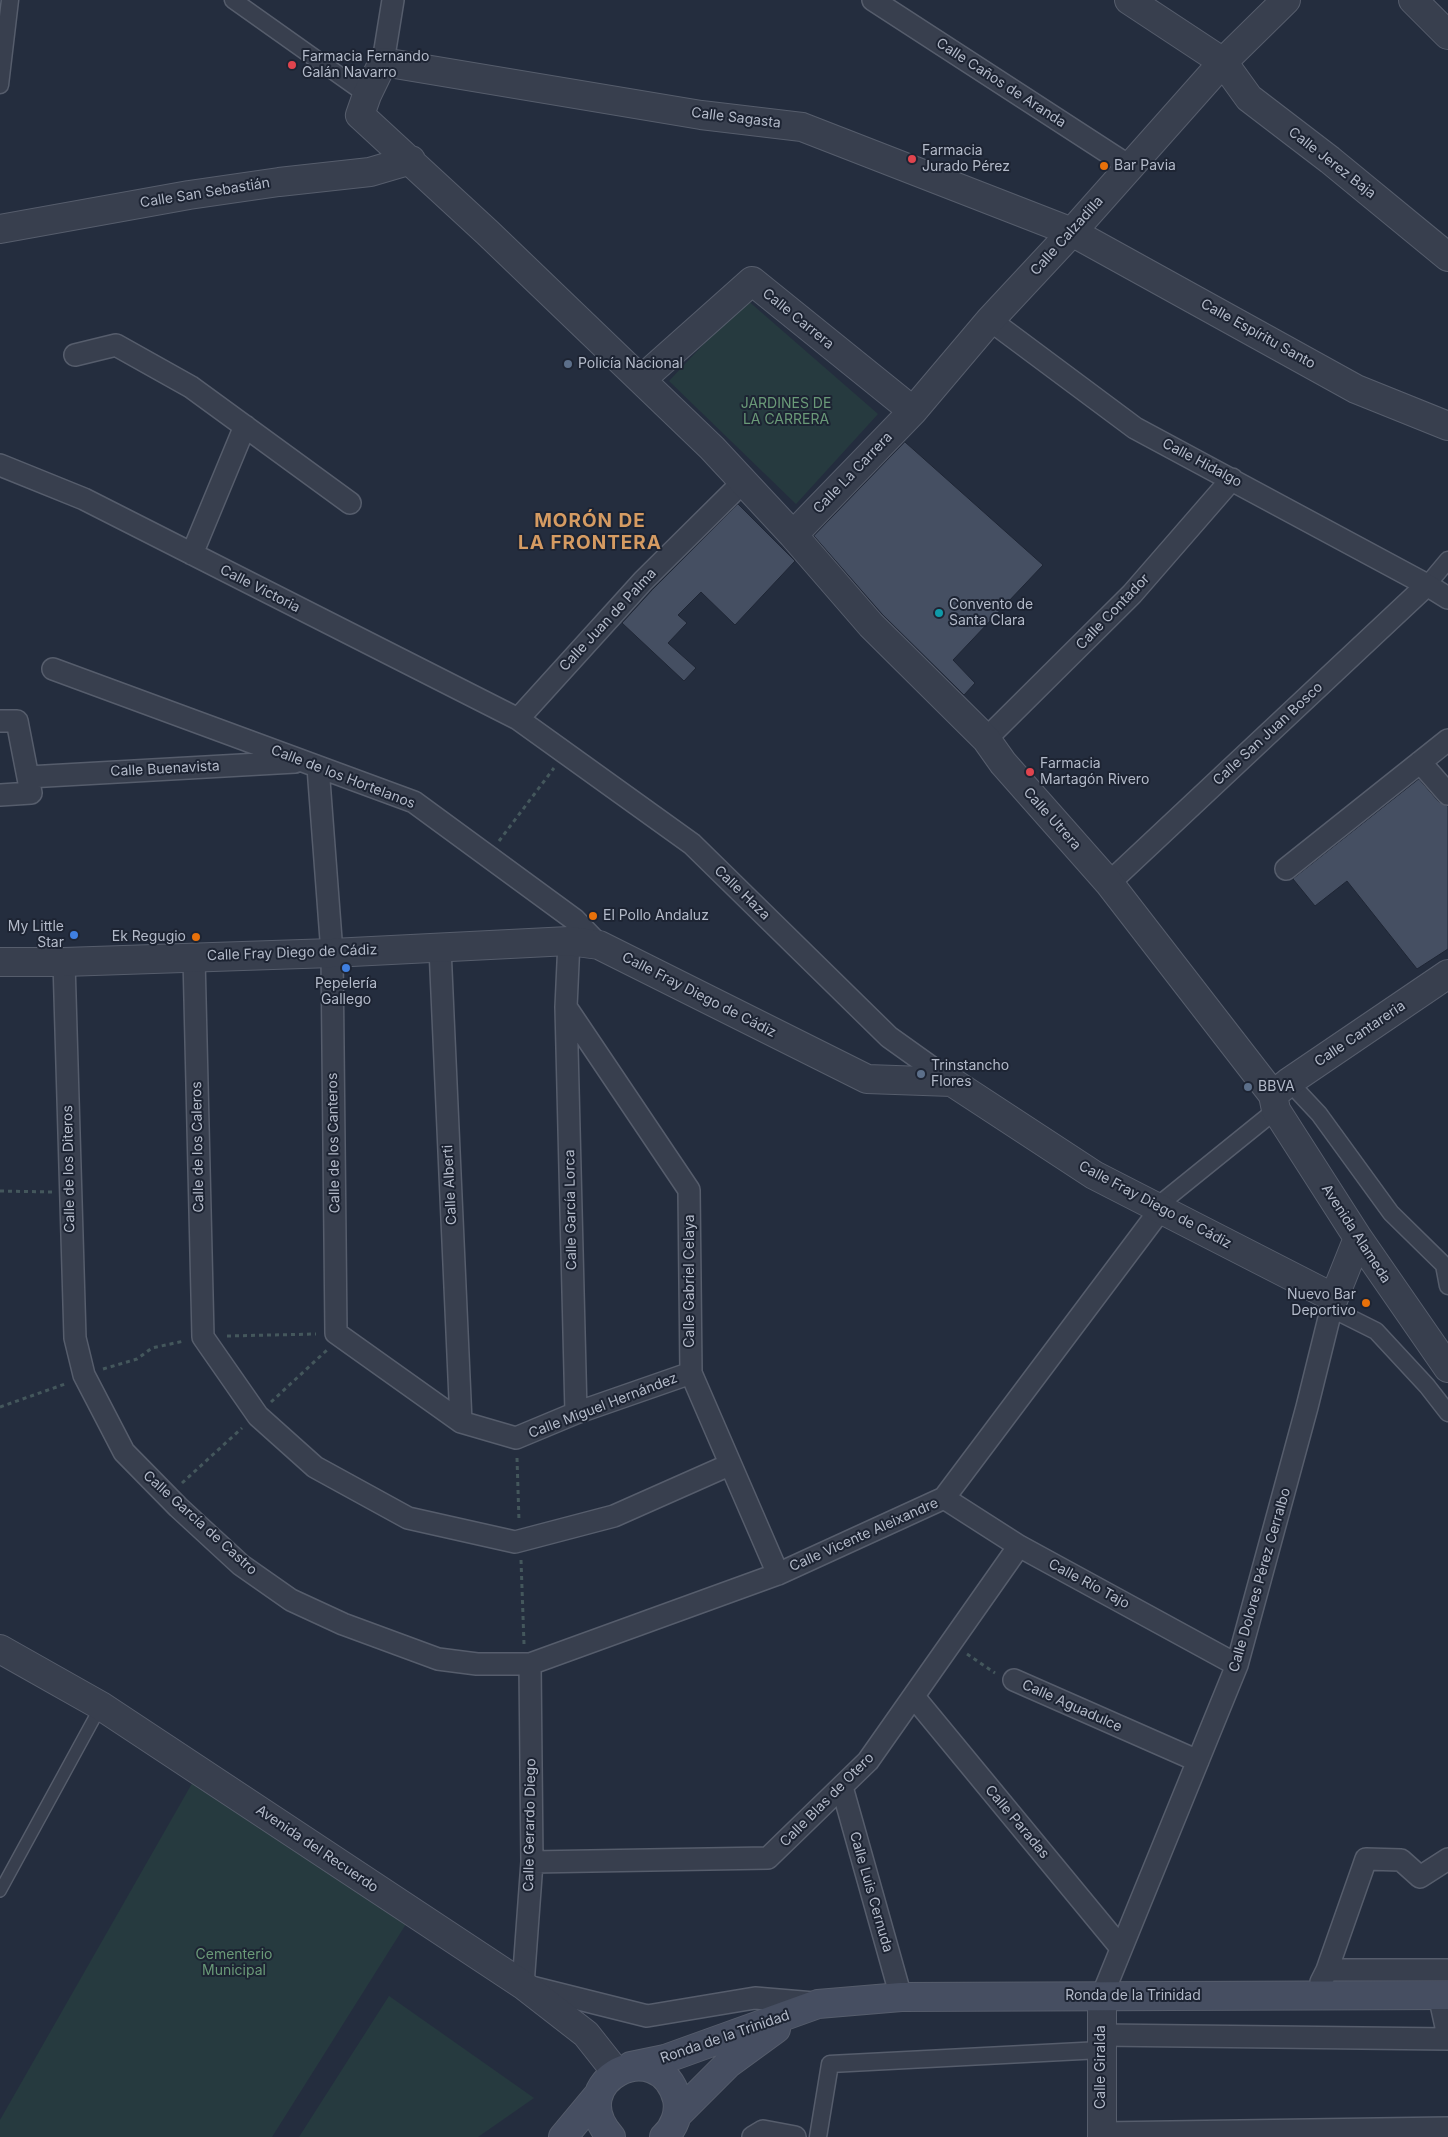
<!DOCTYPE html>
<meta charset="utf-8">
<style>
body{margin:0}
canvas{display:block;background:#242d3e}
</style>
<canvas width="1448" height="2137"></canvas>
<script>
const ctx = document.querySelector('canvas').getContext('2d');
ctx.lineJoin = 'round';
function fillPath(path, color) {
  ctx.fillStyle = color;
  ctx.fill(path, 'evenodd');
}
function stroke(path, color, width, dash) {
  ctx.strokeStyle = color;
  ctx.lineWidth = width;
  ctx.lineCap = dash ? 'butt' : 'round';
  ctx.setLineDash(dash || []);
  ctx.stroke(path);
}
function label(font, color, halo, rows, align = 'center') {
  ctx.font = font + ' Inter,sans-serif';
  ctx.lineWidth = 4;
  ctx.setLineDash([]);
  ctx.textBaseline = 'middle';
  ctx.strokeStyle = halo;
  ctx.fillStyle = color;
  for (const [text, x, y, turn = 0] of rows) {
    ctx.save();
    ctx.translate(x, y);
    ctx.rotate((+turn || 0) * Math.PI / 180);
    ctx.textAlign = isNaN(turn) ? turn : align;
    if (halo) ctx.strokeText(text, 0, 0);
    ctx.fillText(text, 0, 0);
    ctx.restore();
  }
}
fillPath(new Path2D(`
 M746,299l132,115 -82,90 -127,-123z
 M194,1780l212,144 -134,213h-272v-17z
 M389,1996l145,102 -56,39h-179z`), '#263a3f');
const building = new Path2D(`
 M905,442l138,123 -90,95 22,23 -11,12 -82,-81 -68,-78z
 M738,504l57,57 -60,64 -34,-33 -23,23 9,8 -19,20 28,25 -12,13 -62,-58 30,-33z
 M1419,779l20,23 9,4v143l-31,20 -70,-88 -32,25 -22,-27z`);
fillPath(building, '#454f62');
stroke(building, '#1f2635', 1);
const service = new Path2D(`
 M0,1891l101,-185`);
const pedestrian = new Path2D(`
 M233,0l134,95
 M0,85l10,-85
 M1427,585l21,-25
 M1289,1082l30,32 72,99 53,52 4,21
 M1156,1207l120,-97
 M1332,1309l44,22 51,55 21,27
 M818,2137l12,-73 271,-14`);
const minor = new Path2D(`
 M873,0l256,166
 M383,62l10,-62
 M990,320l145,108 292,157 21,13
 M75,355l41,-10 75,42 159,116
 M0,465l84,34 434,220 174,125 197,193 63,45
 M192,554l53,-128
 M53,669l361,133 161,118 24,25
 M518,719l125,-138 101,-100
 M0,721h17l14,72 -31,2
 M986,739l146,-145 100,-115
 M1420,762l28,32
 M318,767l14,186 4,380 125,89 55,16 60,-25 115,-40
 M28,777l267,-15
 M1286,869l162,-129
 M1109,883l318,-298
 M569,941l-3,66 10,406
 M440,948l21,474
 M194,957l9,380 55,79 57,51 93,51 107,24 99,-26 115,-51
 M64,962l11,376 9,37 40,77 54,55 63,58 50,35 52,24 95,35 39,5h53l248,-90 166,-76 217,-289
 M566,1007l123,183 2,183 87,201
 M944,1498l75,48 218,119
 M530,1664l2,198 -9,123 124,31 108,-18 59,5
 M1014,1680l184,81
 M914,1697l207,251
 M842,1787l59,210
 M532,1862l236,-4 100,-97 151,-215
 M1327,1970l39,-111 35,1 19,17 28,-18
 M1321,1982l6,-12h121
 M1439,1995l9,41
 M1102,1996l135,-331 70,-258 27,-109
 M1101,2035l347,4
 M1102,2133l346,-5
 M753,2137l10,-6 32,6`);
const tertiary = new Path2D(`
 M1129,0l94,62 26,36 81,62 118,97
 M1413,0l35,35
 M0,229l189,-34 90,-13 91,-10 41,-12
 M642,379l110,-98 161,130
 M1448,426l-92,-37 -284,-157 -270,-105 -101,-12 -318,-53 -16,33 -7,20 128,118 224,215 81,87 78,90 115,114 17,24 106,120 164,212 3,15 82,128 90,130
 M793,535l120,-124 77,-91 82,-88 151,-170 63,-62
 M0,962h64l268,-9 237,-12 30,4 268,134 85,3 142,93 240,123 24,-60
 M1273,1095l16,-13 159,-108
 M0,1649l101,57 422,279 63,49 30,38
 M1102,1996v141`);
const secondary = new Path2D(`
 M631,2066l34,-7 153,-55 83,-7 547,-2
 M677,2115l51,-51 48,-35
 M563,2137l35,-42
 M611,2137c-50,-56 48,-105 66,-38 3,14 -3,29 -13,38`);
stroke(service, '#565d6c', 14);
stroke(pedestrian, '#565d6c', 19);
stroke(minor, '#565d6c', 24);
stroke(tertiary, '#565d6c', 30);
stroke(secondary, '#565d6c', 30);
stroke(new Path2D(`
 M499,841l55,-73
 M0,1191l52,1
 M227,1336l89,-2
 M103,1369l34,-10 15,-11 32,-7
 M271,1402l56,-52
 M0,1407l65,-23
 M517,1458l2,63
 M182,1483l60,-55
 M521,1560l3,84
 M967,1654l28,19`), '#44575c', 3, [4, 4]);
stroke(service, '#383f4e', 11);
stroke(pedestrian, '#383f4e', 16);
stroke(minor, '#383f4e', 21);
stroke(tertiary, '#383f4e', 28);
stroke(secondary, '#464e61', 28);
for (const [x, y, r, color] of [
 [292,65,5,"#e0444e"],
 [912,159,5,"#e0444e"],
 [1104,166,5,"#e8710a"],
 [568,364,5,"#5c6f8a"],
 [939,613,5,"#0f9aa8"],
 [1030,772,5,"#e0444e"],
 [593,916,5,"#e8710a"],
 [74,935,5,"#3f7fe0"],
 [196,937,5,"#e8710a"],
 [346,968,5,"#3f7fe0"],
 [921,1074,5,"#5c6f8a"],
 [1248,1087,5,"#5c6f8a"],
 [1366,1303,5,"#e8710a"]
]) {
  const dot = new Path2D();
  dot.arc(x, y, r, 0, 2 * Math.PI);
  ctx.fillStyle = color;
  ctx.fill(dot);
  stroke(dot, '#1d2433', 2);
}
label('14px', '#b3bac9', '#1d2433', [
 ["Farmacia Fernando",302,57],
 ["Galán Navarro",302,73],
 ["Farmacia",922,151],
 ["Jurado Pérez",922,167],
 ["Bar Pavia",1114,166],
 ["Policía Nacional",578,364],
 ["Convento de",949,605],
 ["Santa Clara",949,621],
 ["Farmacia",1040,764],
 ["Martagón Rivero",1040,780],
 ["El Pollo Andaluz",603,916],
 ["My Little",64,927,"right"],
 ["Star",64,943,"right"],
 ["Ek Regugio",186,937,"right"],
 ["Pepelería",346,984,"center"],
 ["Gallego",346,1000,"center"],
 ["Trinstancho",931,1066],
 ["Flores",931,1082],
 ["BBVA",1258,1087],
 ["Nuevo Bar",1356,1295,"right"],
 ["Deportivo",1356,1311,"right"]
], 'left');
label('14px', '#b3bac9', '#1d2433', [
 ["Calle Caños de Aranda",1001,83,33],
 ["Calle Sagasta",736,118,7],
 ["Calle Jerez Baja",1332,163,38],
 ["Calle San Sebastián",205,193,-9],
 ["Calle Calzadilla",1067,236,-48],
 ["Calle Carrera",798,319,39],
 ["Calle Espíritu Santo",1258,334,29],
 ["Calle Hidalgo",1202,463,28],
 ["Calle La Carrera",853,473,-46],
 ["Calle Victoria",260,589,27],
 ["Calle Contador",1113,612,-46],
 ["Calle Juan de Palma",608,620,-47],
 ["Calle San Juan Bosco",1268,734,-43],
 ["Calle Buenavista",165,769,-3],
 ["Calle de los Hortelanos",343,777,21],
 ["Calle Utrera",1052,819,48],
 ["Calle Haza",742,893,44],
 ["Calle Fray Diego de Cádiz",292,953,-2],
 ["Calle Fray Diego de Cádiz",699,995,27],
 ["Calle Cantareria",1360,1034,-34],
 ["Calle de los Canteros",334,1143,-91],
 ["Calle de los Caleros",198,1147,-91],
 ["Calle de los Diteros",69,1169,-91],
 ["Calle Alberti",450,1185,-93],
 ["Calle Fray Diego de Cádiz",1155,1205,28],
 ["Calle García Lorca",571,1210,-91],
 ["Avenida Alameda",1356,1234,57],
 ["Calle Gabriel Celaya",690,1281,-90],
 ["Calle Miguel Hernández",603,1406,-21],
 ["Calle García de Castro",200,1523,42],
 ["Calle Vicente Aleixandre",864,1535,-24],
 ["Calle Dolores Pérez Cerralbo",1260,1580,-74],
 ["Calle Río Tajo",1089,1584,28],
 ["Calle Aguadulce",1072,1706,24],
 ["Calle Blas de Otero",827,1800,-45],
 ["Calle Paradas",1017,1822,50],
 ["Calle Gerardo Diego",530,1825,-89],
 ["Avenida del Recuerdo",317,1849,34],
 ["Calle Luis Cernuda",871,1892,74],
 ["Ronda de la Trinidad",1133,1996],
 ["Ronda de la Trinidad",725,2037,-19],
 ["Calle Giralda",1101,2067,-90]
]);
label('14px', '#6a9a78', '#1d2433', [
 ["JARDINES DE",786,404],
 ["LA CARRERA",786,420],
 ["Cementerio",234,1955],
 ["Municipal",234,1971]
]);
ctx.letterSpacing = '1px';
label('bold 19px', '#d59b62', '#1d2433', [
 ["MORÓN DE",590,521],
 ["LA FRONTERA",590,543]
]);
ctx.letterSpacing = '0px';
</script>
